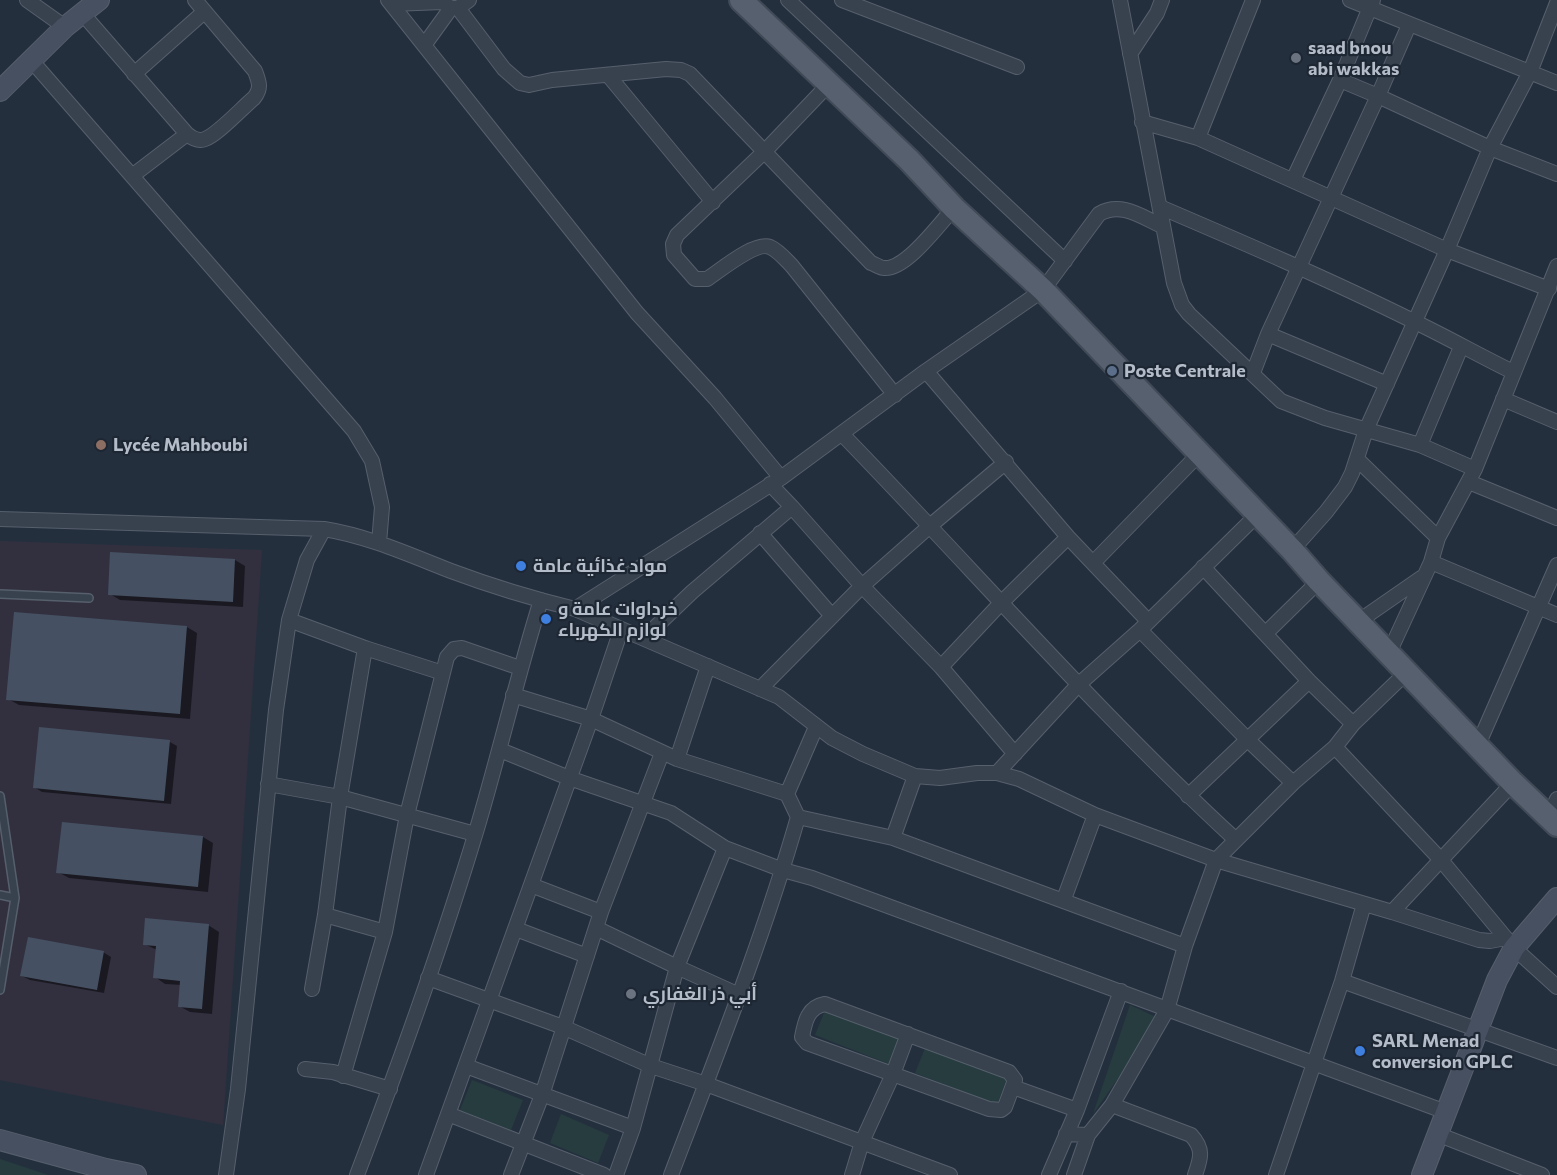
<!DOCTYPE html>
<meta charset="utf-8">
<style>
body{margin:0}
canvas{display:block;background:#242f3e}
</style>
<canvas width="1557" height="1175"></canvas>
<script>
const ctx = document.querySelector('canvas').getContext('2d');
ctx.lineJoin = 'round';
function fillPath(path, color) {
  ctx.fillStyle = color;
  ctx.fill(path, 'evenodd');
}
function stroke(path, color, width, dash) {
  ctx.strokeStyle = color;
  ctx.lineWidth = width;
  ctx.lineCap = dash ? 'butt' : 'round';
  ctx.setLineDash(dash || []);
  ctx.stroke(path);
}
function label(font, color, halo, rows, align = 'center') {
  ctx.font = font + ' Commissioner,Cairo,sans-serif';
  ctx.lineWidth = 4.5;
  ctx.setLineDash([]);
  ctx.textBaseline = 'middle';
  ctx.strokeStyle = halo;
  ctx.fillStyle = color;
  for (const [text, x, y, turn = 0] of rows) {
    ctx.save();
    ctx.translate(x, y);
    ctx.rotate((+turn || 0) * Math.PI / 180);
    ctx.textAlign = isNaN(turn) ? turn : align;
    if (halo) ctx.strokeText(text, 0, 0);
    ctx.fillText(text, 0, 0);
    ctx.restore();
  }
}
fillPath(new Path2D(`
 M0,541l262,9 -39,575 -223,-45z`), '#32303f');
fillPath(new Path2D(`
 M1130,1005l30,14 -67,95z
 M826,1008l74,29 -11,27 -74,-29z
 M926,1046l81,32 -10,27 -82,-32z
 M472,1080l51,20 -12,30 -51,-20z
 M561,1114l48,21 -11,28 -48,-20z
 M0,1159l48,16h-48z`), '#263c3f');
fillPath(new Path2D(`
 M235,560l10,6 -2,41 -123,-7 -10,-6z
 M187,627l10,6 -7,86 -171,-14 -11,-6z
 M170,742l7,4 -6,58 -129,-12 -8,-5z
 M203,837l10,6 -5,49 -139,-14 -11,-6z
 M208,925l11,7 -7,82 -22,-2 -11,-6 2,-21 -16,-1 -10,-7 2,-27 -13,-6z
 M103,952l8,5 -7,36 -74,-13 -8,-4z`), '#0007');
fillPath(new Path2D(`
 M110,552l125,7 -2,43 -125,-7z
 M14,612l173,14 -7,88 -174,-14z
 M39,727l131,13 -6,61 -131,-13z
 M62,822l141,14 -5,51 -142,-14z
 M145,918l64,6 -7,85 -24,-2 2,-26 -27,-3 3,-32 -13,-1z
 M28,937l76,14 -7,39 -77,-14z`), '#455162');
const lane = new Path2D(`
 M0,594l89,4
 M0,796l15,102 -15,92
 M0,895l15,3`);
const street = new Path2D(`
 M27,0l38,27
 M388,0l249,313 78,85 66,80
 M788,0l277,261
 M842,0l175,67
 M1120,0l54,283 8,22 7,9 92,87 44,17 95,27 55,24
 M1350,0l207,83
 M392,4l50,-2 9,6
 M458,8l46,61 16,14 9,2 23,-5 114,-11 15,1 9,4 181,189c4,1 9,5 13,5 22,2 56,-45 70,-60
 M82,13l105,121c5,4 11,8 18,5 12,-4 37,-31 49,-41 8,-10 5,-16 1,-27l-60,-71
 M425,44l26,-36h7l11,-8
 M1130,54l27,-41 5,-13
 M31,60l323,371 18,30 10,46 -3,36
 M134,74l70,-62
 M608,75l105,127
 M1340,80l38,16 112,52 67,26
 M829,84l-64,67 -88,84 -4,9 1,11 21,24h12c14,-9 48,-38 63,-32 9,4 16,13 22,19l103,129
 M1142,122l56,16 249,112 102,39
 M1198,138l55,-138
 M132,176l55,-42
 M1293,180l47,-100 33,-80
 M1160,207c84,36 168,72 251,113 34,16 67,35 102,52
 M1268,334l119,50
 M926,371l142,166 80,84
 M1253,373l15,-39 110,-238 31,-71
 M1503,399l54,23
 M842,434c132,136 255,278 394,406
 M1420,445l41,-98
 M1357,459l81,79
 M1469,482l88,36
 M770,484l22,23
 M0,519l324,10c44,7 86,26 127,42 40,15 83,28 124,38l206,-131 145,-107 117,-81 56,-76c22,-13 43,3 63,12
 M760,533l72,83
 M1292,550l34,-38 19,-25 7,-14 14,-43 81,-180 43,-102 40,-76 27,-69
 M1431,562l126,53
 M1093,563l106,-109
 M1203,567l106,114 44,43
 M575,609l204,88 53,41 31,16 52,22 25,2 37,-5h20l22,6 76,36 121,45 176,52
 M289,620l76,28 78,25
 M1359,621l62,-43
 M1140,630l108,110 45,43
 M1266,633l53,-52
 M644,638l48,-46 100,-85 70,79 79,81 74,87
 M1389,653l42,-91 7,-24 37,-69 82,-203
 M941,667l59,-63 68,-67
 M760,689l102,-103 69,-61 75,-63
 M513,695l78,24 86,40 110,35 11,23c-35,122 -82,240 -127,358
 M1478,745l79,-180
 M1335,747l106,113 73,88 43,39
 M500,750l69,28 102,35 54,35 58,22 29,8 634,234
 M677,759l31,-93
 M997,773l81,-88 62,-55 118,-116
 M268,784l72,13 135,37
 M787,794l29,-67
 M1188,796l121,-115
 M798,817l95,21 292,108
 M1549,817l8,-18
 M893,838l22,-62
 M531,885l70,27
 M1064,899l31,-84
 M325,915l60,17
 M596,928l81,39 62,28
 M516,929l71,27
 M1506,938l-16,3 -11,-1 -87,-28 121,-129
 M428,978l135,49 88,39 55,18 244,91
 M1342,981l215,77
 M312,989l13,-74 15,-118 25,-149
 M825,1004l184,68 6,8 -10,27 -4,3 -12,-1 -182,-66 -5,-6c3,-16 6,-30 23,-33z
 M466,1066l167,62
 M305,1069l28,3 57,17
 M343,1076l42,-144 22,-117 40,-158 7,-8 8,-1 58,20
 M1013,1087l64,23
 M1112,1105l79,30c13,14 10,23 4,40
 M448,1114l156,61
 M1066,1134l22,1 24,-30 55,-95 18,-64 31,-86 77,-77 42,-36 18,-23 54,-52
 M1437,1134l105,41
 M226,1175l12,-86 38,-379 13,-90 18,-60 17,-31
 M357,1175c43,-113 84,-227 119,-343 23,-77 41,-155 65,-232
 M426,1175l165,-456 30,-89
 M511,1175l31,-80 59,-183 61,-159
 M616,1175l17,-47 44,-161 48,-119
 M852,1175l10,-33 31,-68 15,-40
 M1049,1175l28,-65 44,-119
 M1074,1175l14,-40
 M1276,1175l66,-194 22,-77`);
const secondary = new Path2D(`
 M0,91l65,-64 34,-27
 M0,1140l106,29 30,6
 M1422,1175l75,-195 17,-32 43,-50`);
const primary = new Path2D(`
 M741,0l168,160 45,48 89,82 249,260 27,31 194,202 44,42`);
stroke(lane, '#565f6c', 10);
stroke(street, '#565f6c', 16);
stroke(secondary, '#565f6c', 22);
stroke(primary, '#414a57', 26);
stroke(lane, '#38414e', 7);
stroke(street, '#38414e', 14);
stroke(secondary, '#465061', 20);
stroke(primary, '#56606e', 22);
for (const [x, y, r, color] of [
 [1296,58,6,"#6b7280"],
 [1112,371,6,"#5c6f8a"],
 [101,445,6,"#8d6e63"],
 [521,566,6,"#3f7fe0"],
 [546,619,6,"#3f7fe0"],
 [631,994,6,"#6b7280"],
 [1360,1051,6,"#3f7fe0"]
]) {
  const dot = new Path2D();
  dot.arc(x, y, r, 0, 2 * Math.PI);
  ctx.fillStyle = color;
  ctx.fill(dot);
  stroke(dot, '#1d2633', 2);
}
label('bold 18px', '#b4bcc9', '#1d2633', [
 ["saad bnou",1308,48],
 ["abi wakkas",1308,69],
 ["Poste Centrale",1124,371],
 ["Lycée Mahboubi",113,445],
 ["مواد غذائية عامة",533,566],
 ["خرداوات عامة و",558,609],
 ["لوازم الكهرباء",558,630],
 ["أبي ذر الغفاري",643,994],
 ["SARL Menad",1372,1041],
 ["conversion GPLC",1372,1062]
], 'left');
</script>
